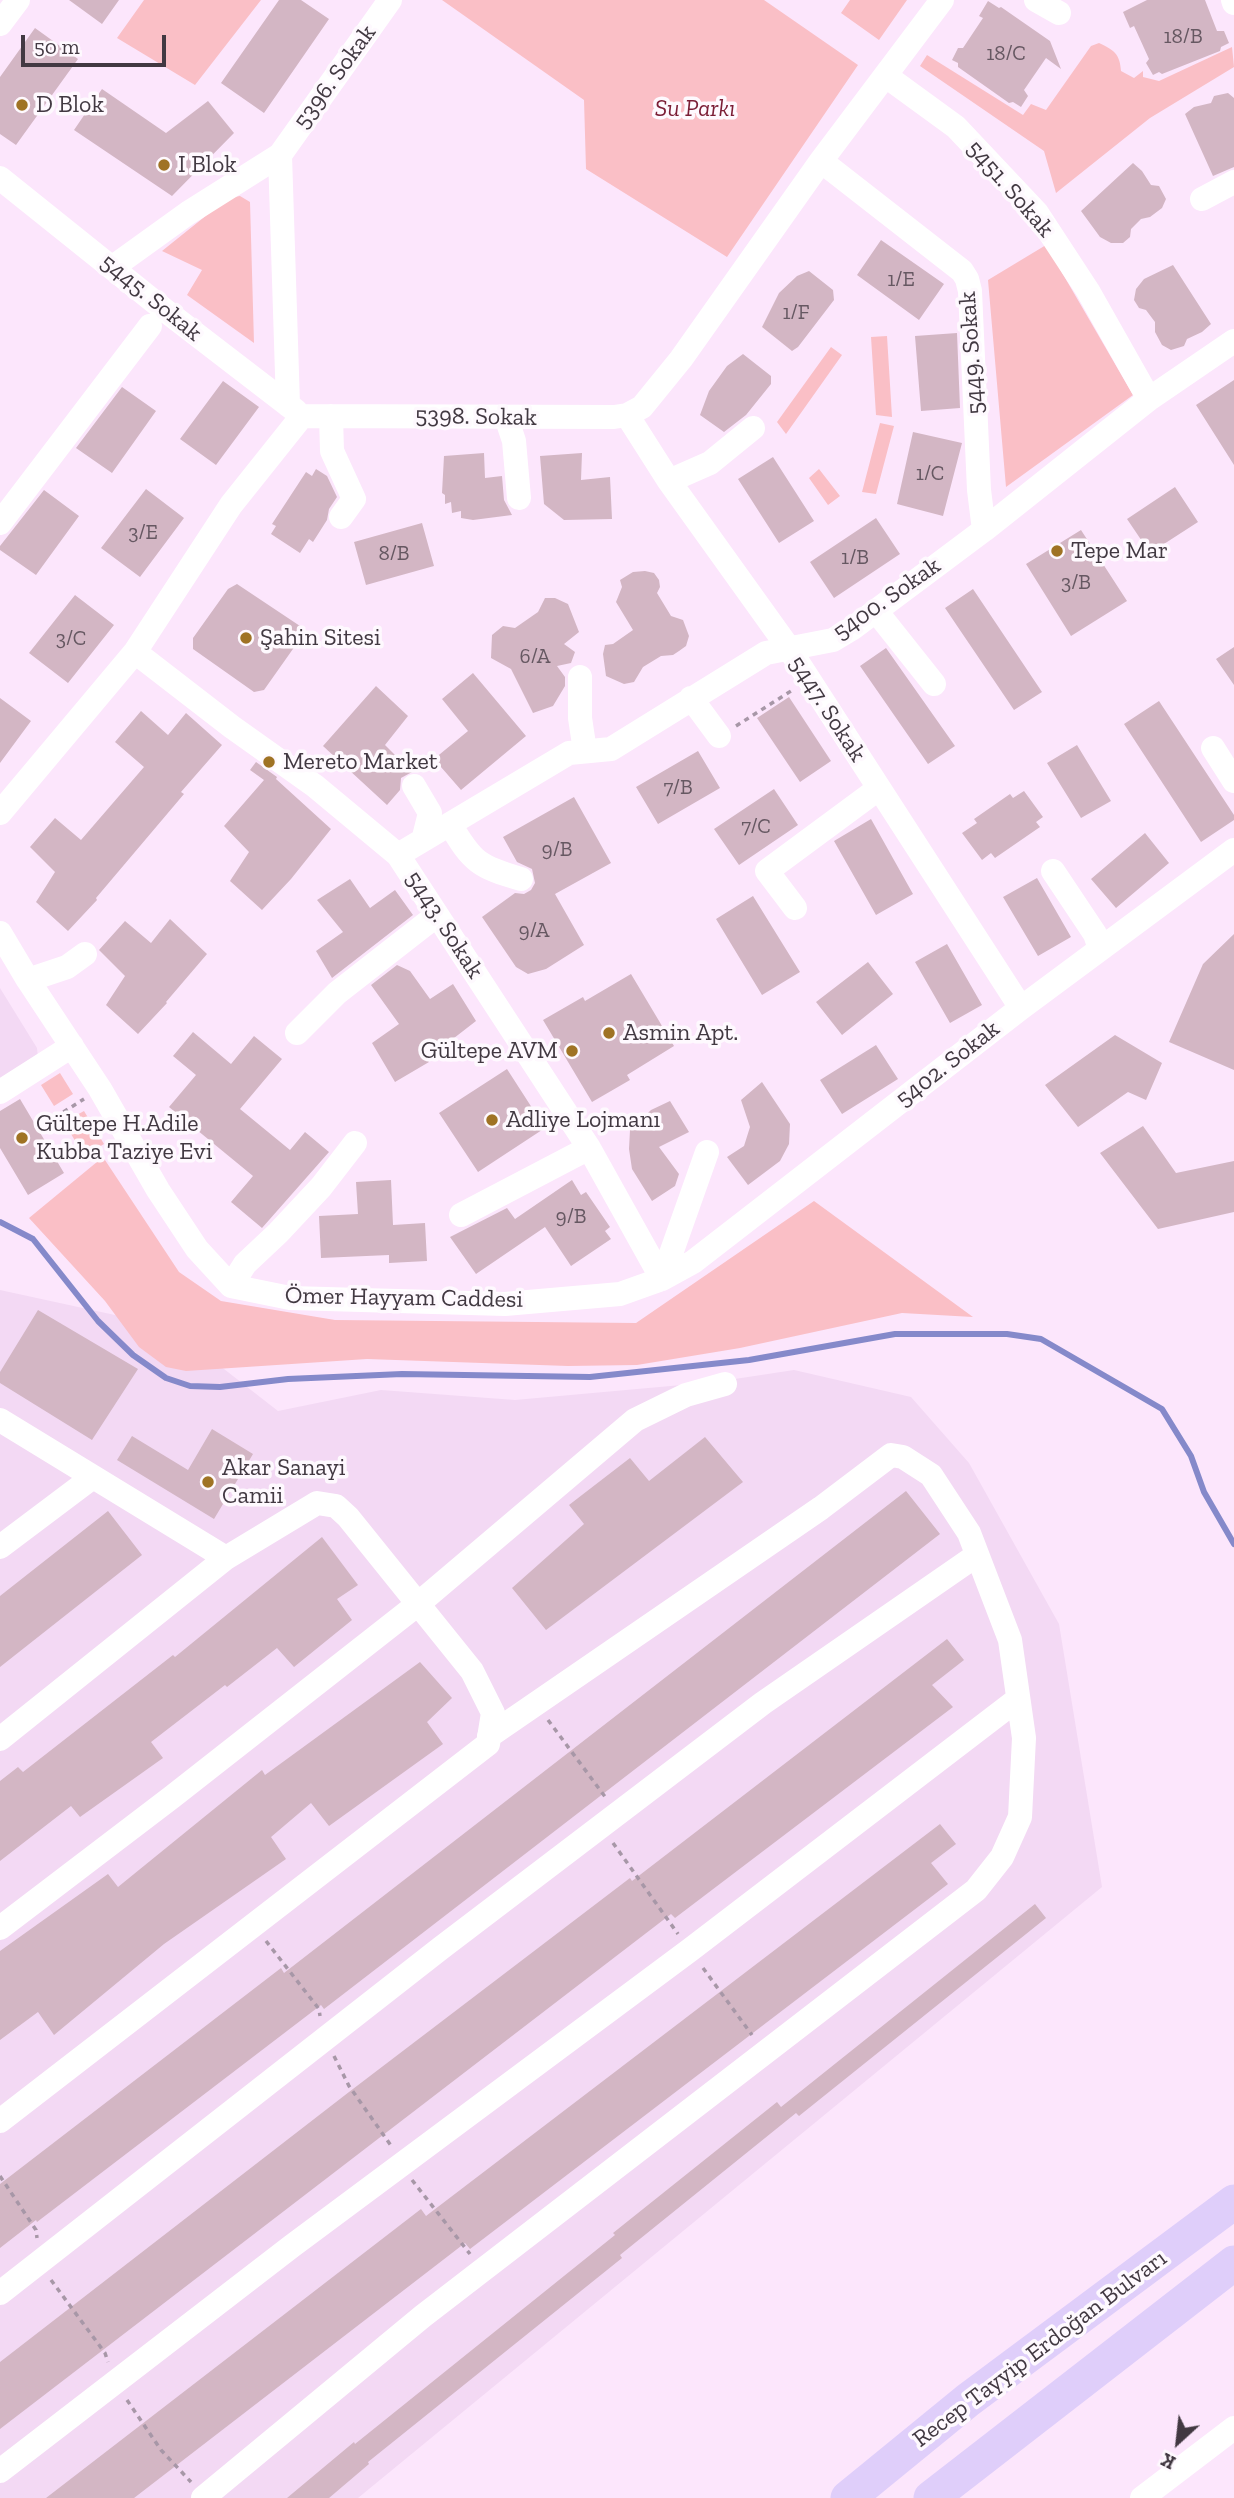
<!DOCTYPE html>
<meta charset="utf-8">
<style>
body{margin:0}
#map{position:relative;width:1234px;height:2498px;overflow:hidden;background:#fce6fc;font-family:"Zilla Slab",serif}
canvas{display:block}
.north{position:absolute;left:1143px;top:2407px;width:70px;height:70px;-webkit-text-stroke:5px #fef9fe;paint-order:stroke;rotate:207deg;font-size:19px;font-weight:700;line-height:28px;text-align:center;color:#423942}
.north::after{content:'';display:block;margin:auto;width:24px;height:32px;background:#423942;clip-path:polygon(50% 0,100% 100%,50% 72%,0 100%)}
.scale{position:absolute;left:21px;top:35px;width:145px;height:32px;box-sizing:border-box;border:4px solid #423942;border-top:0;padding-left:9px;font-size:21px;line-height:24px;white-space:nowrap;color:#423942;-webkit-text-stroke:5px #fef9fe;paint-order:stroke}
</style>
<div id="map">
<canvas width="1234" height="2498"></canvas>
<div class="north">K</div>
<div class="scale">50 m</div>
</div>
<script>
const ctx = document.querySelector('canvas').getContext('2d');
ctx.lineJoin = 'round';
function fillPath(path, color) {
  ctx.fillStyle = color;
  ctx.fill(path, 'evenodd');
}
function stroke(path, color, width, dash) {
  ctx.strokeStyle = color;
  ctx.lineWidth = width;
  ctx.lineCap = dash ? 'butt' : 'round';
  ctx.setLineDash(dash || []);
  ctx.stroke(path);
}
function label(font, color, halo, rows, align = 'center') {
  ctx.font = font + ' "Zilla Slab",serif';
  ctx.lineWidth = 7;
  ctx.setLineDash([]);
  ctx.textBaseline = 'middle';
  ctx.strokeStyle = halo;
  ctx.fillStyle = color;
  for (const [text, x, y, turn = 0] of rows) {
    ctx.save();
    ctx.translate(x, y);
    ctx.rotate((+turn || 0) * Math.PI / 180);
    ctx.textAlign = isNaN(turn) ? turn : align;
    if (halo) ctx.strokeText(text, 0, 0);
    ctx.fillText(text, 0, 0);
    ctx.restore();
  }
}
fillPath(new Path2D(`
 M0,988l37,60 1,10 -38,24z
 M0,1290l170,37 108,84 103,-21 134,10 200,-18 79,-12 117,27 58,66 90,161 43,263 -744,611h-358z`), '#f3d9f4');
fillPath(new Path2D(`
 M144,0h117l-66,85 -78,-47z
 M442,0h322l94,65 -131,192 -141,-88 -2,-69z
 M850,0h57l-28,40 -38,-27z
 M1099,43c15,7 21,11 22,28l13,7 9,-7v6l16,4 73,-34 2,20 -84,51 -94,75 -12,-42 -124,-85 7,-11 96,60 8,-11 15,6 45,-64z
 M240,196l10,6 4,141 -67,-48 15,-25 -40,-19 66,-53z
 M1046,245l87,150 -127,92 -18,-207z
 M887,336l5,81 -16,-2 -5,-78z
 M831,347l11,8 -56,79 -9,-12z
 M880,423l14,3 -18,68 -14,-2z
 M819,469l21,27 -12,9 -19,-27z
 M60,1073l13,21 -19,12 -13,-21z
 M84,1111l20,33 -20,12 -20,-34z
 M103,1157l76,115 42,29 114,19 301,3 178,-122 159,116 -71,-4 -162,35 -103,17 -69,1 -201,-7 -181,12 -20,-4 -27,-20 -34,-46 -76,-83z`), '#fabfc6');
stroke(new Path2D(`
 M0,1222l33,17 65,82 35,34 33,23 24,8 30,1 68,-8 114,-5 188,3 159,-17 146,-26h112l34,5 121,70 29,47 13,36 30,52`), '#8589ca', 6);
fillPath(new Path2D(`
 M69,0h50l-17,24z
 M279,0h22l28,19 -65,94 -43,-30z
 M1147,0h58l12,31h7l5,12 -8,4 -1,4 -58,23 -3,-2 -6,3 -7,-12 3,-4 -15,-33 -4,2 -7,-16z
 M988,1l11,7 2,-1 49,34 11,28 -15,-11 -22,32 4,6 -7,11 -8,-5 -4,1 -51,-36v-4l-6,-3 6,-12h5l20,-30 -4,-2z
 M35,28l43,31 -62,86 -16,-11v-57z
 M102,89l64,44 42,-32 26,32 -62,63 -98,-66z
 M1228,93l6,5v69l-21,9 -28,-62 9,-7 17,-4 3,-7z
 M1133,163l9,8 9,14 8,1 7,13 -4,9 -12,9 -9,2 -10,10 -1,8 -7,6h-12l-11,-6 -19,-26z
 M881,240l63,44 -25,36 -62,-45z
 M1173,265l38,59 -9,8 -15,7 -3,7 -13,4 -9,-5 -7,-13v-10l-9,-12 -7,-2 -5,-8 2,-11 8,-10z
 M809,271l24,19 1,10 -36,47 -6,4 -30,-24 17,-34 18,-17z
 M957,333l3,75 -39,3 -6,-75z
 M743,354l28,22v8l-25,31 -22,17 -24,-17 9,-24 18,-25z
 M1234,380v85l-38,-60z
 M223,381l36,26 -43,58 -36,-26z
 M122,387l34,24 -44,62 -36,-25z
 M913,432l49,11 -19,73 -46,-12z
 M484,453l1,25 17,-2 2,24 8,15 -39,5 -12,-2v-7l-9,2 -1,-11 -6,2v-9l-3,-2 2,-37z
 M582,453l-1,27 29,-3 2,42 -48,1 -20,-16 -4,-48z
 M773,457l41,64 -35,22 -41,-64z
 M316,469l11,7 10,21 -8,12 -2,11 -14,22 -4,-3 -9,14 -29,-19 5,-8 -4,-2 34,-52 6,4z
 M1175,487l23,35 -48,31 -23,-34z
 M146,489l38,29 -44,59 -39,-29z
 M44,490l35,26 -43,59 -36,-25v-4z
 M876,518l24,36 -66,44 -24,-36z
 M422,523l12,43 -68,19 -12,-43z
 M1081,530l46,71 -56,35 -45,-72z
 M645,571l9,2 5,7 1,7 -3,6 14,23 12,4 6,16 -3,10 -7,5 -6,4 -12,1 -18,11 -9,15 -10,2 -18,-8 -3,-22 2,-9 8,-1 20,-14 -17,-28 6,-15 -2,-7 13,-8z
 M237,584l63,42v13l-36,51 -10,2 -61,-43v-11l35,-49z
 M973,589l69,103 -28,18 -69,-102z
 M75,595l39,30 -46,58 -39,-30z
 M545,598h10l13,6 11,28 -15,12 11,8 -4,11 -14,3 8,11v9l-12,20 -20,7 -22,-44 -20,-11 1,-23 11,-9 12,2 23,-16z
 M1234,647v38l-18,-26z
 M886,648l69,98 -27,18 -68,-98z
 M473,673l53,63 -65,54 -27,-31 34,-28 -26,-32z
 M376,686l32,30 -23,29 27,27 -11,6 -1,12 -13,15 -64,-59z
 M789,697l42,64 -31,21 -43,-64z
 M0,698l31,23 -31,42z
 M1159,701l75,114v5l-33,22 -77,-118z
 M141,711l27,24 18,-22 36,32 -41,47 3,2 -88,104 1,2 -29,31 -32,-29 19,-30 -25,-25 25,-29 26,22 63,-73 -29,-25z
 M1077,745l34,56 -30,17 -34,-55z
 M698,751l22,37 -62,36 -22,-37z
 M256,762l21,15 -1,2 55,50 -40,50 -29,31 -32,-29 19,-29 -25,-26 40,-46 -14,-10z
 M774,789l24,36 -59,40 -25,-36z
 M1024,791l19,26 -7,5 4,5 -45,31 -4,-5 -9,7 -20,-27 15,-10 -3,-4 36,-25 3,4z
 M574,797l37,66 -56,31 29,51 -38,24 -18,5 -12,-7 -34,-50 33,-24 9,1 7,-4 4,-7 -3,-14 -15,-7 -14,-25z
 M871,819l42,75 -37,21 -42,-74z
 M1145,833l24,30 -53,45 -25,-29z
 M1037,878l34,59 -33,19 -35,-59z
 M350,879l20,29 25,-18 18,25 -81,63 -16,-27 27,-19 -26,-32z
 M753,896l47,76 -38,23 -46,-76z
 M170,919l37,35 -41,48 1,1 -29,31 -32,-29 19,-29 -26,-26 26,-29 26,22z
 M1234,934v136l-65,-28 34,-78z
 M947,944l35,61 -32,18 -35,-61z
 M868,962l25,32 -51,41 -26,-33z
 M397,965l13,6 20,28 23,-15 23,37 -49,38 2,3 -34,20 -23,-39 27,-19 -28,-39z
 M631,974l43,72 -47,29 3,5 -38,22 -49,-82 40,-23 2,4z
 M193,1032l38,32 23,-28 28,23 -42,50 50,41 15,-18 24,20 -67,76 -31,-26 22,-26 -84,-69 27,-32 -23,-19z
 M1115,1035l47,28 -16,37 -18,-8 -50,35 -33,-42z
 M876,1045l22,34 -56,35 -22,-34z
 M507,1069l38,59 -67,44 -39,-59z
 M762,1082l28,42 -1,20 -9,17 -32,24 -21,-28 17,-11 6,-19 -9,-27z
 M20,1099l44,74 -36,22 -28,-47v-37z
 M670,1101l19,31 -30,15 20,27 -4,12 -23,15 -20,-32 -3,-20 1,-19 21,-20z
 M1143,1126l33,47 58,-12v51l-76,17 -58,-76z
 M391,1180l2,45 32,-2 2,38 -38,2v-8l-68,3 -2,-42 39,-2 -2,-32z
 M572,1180l9,15 5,-3 24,35 -5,4 6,8 -40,27 -26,-39 -69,47 -26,-37 57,-29 8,11z
 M38,1310l100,59 -46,71 -92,-57v-11z
 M212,1429l41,25 -39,65 -97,-59 15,-24 56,34z
 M705,1437l38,45 -197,148 -34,-42 72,-64 -15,-19 61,-47 19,23z
 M906,1491l34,43 -616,475 -3,-4 -284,217 -1,-2 -36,28v-64l281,-216 3,5z
 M108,1511l34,44 -142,112v-71z
 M322,1537l36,48 -21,14 15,21 -58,47 -17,-19 -50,39 -2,-2 -74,57 12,16 -83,59 -9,-11 -71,55v-80l18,-14 5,5 150,-117 2,2z
 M947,1639l17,21 -32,25 21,22 -278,211 -4,-4 -671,515v-67l349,-270 281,-214 2,3z
 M420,1662l32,36 -25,24 16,22 -114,82 -18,-23 -40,34 15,22 -122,85 -110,91 -16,-23 -38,28v-89l108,-77 10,13 144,-117 3,5z
 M940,1824l16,20 -25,19 17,21 -478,365 -5,-6 -331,255h-88l375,-289 5,7z
 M1035,1904l11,14 -247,198 -3,-3 -176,142 2,3 -254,204 1,2 -40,34h-42l67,-56 1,2 260,-209 -2,-2 164,-131 4,5z`), '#d3b6c4');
stroke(new Path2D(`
 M736,726l55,-35
 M38,1128l46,-29
 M548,1720l58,78
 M613,1843l65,91
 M266,1941l53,68 1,7
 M703,1968l49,67
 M334,2056l15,30 43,61
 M0,2176l36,54 1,8
 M412,2180l58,74
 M51,2280l54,73 3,9
 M127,2400l34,50 30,32`), '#a797a7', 3.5, [5, 5]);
stroke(new Path2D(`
 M1036,0l23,13
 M1233,0l1,3
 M0,24l18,-24
 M886,76l70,51 81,86 51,78 61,108
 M280,155l110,-155
 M821,161l141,110 5,8 3,12 9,199 5,40
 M0,178l162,130 134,103
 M1202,199l32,-17
 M113,267l75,-54 92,-58 8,250
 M627,415l42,66 119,166 233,361
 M331,416l1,35 22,48 -13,18
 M506,417l8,24 5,57
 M669,481l41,-18 43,-35
 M0,523l150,-197
 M876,611l58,73
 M135,652l97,75 83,59 83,69 191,293 73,131
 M580,677v41l5,33
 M691,698l28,38
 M1213,748l21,33
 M414,786l16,27 -6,24
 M0,813l135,-161 96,-147 71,-89 312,1 13,-2 15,-8 39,-48 140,-198 121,-161
 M450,824c22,38 29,43 71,55
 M398,855l171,-102 42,-4 155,-96 67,-13 20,-12 131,-98 165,-131 85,-58
 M1053,871l42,63 5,15
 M795,908l-28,-37 111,-82
 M0,933l28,47 72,109 58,101 39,59 34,37 59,12 215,6 115,-10 42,-15 31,-17 328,-254 213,-158
 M28,980l39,-13 18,-13
 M297,1033l40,-40 100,-78
 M0,1092l72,-46
 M461,1215l128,-67
 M662,1279l45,-127
 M231,1286l14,-22 33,-31 43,-46 34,-44
 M0,1420l226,138
 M0,1547l93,-70
 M0,1739l226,-181 91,-55 19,3 12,11 124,154 21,42 -5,31 -488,377
 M0,1928l172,-131 246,-193 217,-184 51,-25 39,-11
 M0,2293l441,-345 322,-245 214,-148
 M0,2471l292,-225 398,-296 328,-251
 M203,2498l220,-182 553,-426 26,-33 18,-40 4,-79 -14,-98 -41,-107 -38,-58 -28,-18 -12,-2 -70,53 -332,228
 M1142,2498l92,-70`), '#fff', 24);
stroke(new Path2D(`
 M848,2498l120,-98 266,-198
 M931,2498l303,-235`), '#dfcefa', 35);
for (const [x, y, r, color] of [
 [22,105,7,"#9f7324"],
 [164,165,7,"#9f7324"],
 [1057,551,7,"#9f7324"],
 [246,638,7,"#9f7324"],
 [269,762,7,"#9f7324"],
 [609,1033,7,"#9f7324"],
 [572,1051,7,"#9f7324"],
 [492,1120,7,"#9f7324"],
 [22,1138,7,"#9f7324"],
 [208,1482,7,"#9f7324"]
]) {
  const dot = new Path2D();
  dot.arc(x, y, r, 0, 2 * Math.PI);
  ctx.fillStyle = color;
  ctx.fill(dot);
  stroke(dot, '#fef9fe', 2.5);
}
label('21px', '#665862', null, [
 ["18/B",1183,37],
 ["18/C",1006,54],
 ["1/E",901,280],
 ["1/F",796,313],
 ["1/C",930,474],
 ["3/E",143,533],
 ["8/B",394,554],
 ["1/B",855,558],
 ["3/B",1076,583],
 ["3/C",71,639],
 ["6/A",535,657],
 ["7/B",678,788],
 ["7/C",756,827],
 ["9/B",557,850],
 ["9/A",534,931],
 ["9/B",571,1217]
]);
label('24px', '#423942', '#fef9fe', [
 ["5396. Sokak",335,77,-54],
 ["5451. Sokak",1010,189,49],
 ["5445. Sokak",151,298,39],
 ["5449. Sokak",972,353,-94],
 ["5398. Sokak",476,417,1],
 ["5400. Sokak",887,599,-35],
 ["5447. Sokak",827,709,57],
 ["5443. Sokak",444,925,57],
 ["5402. Sokak",948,1064,-38],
 ["Ömer Hayyam Caddesi",404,1298,1],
 ["Recep Tayyip Erdoğan Bulvarı",1040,2349,-37]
]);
label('24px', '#423942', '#fef9fe', [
 ["D Blok",36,105],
 ["I Blok",178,165],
 ["Tepe Mar",1071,551],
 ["Şahin Sitesi",260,638],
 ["Mereto Market",283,762],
 ["Asmin Apt.",623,1033],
 ["Gültepe AVM",558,1051,"right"],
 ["Adliye Lojmanı",506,1120],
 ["Gültepe H.Adile",36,1124],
 ["Kubba Taziye Evi",36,1152],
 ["Akar Sanayi",222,1468],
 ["Camii",222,1496]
], 'left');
label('italic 24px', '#7b1e36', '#fef9fe', [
 ["Su Parkı",695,109]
]);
</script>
